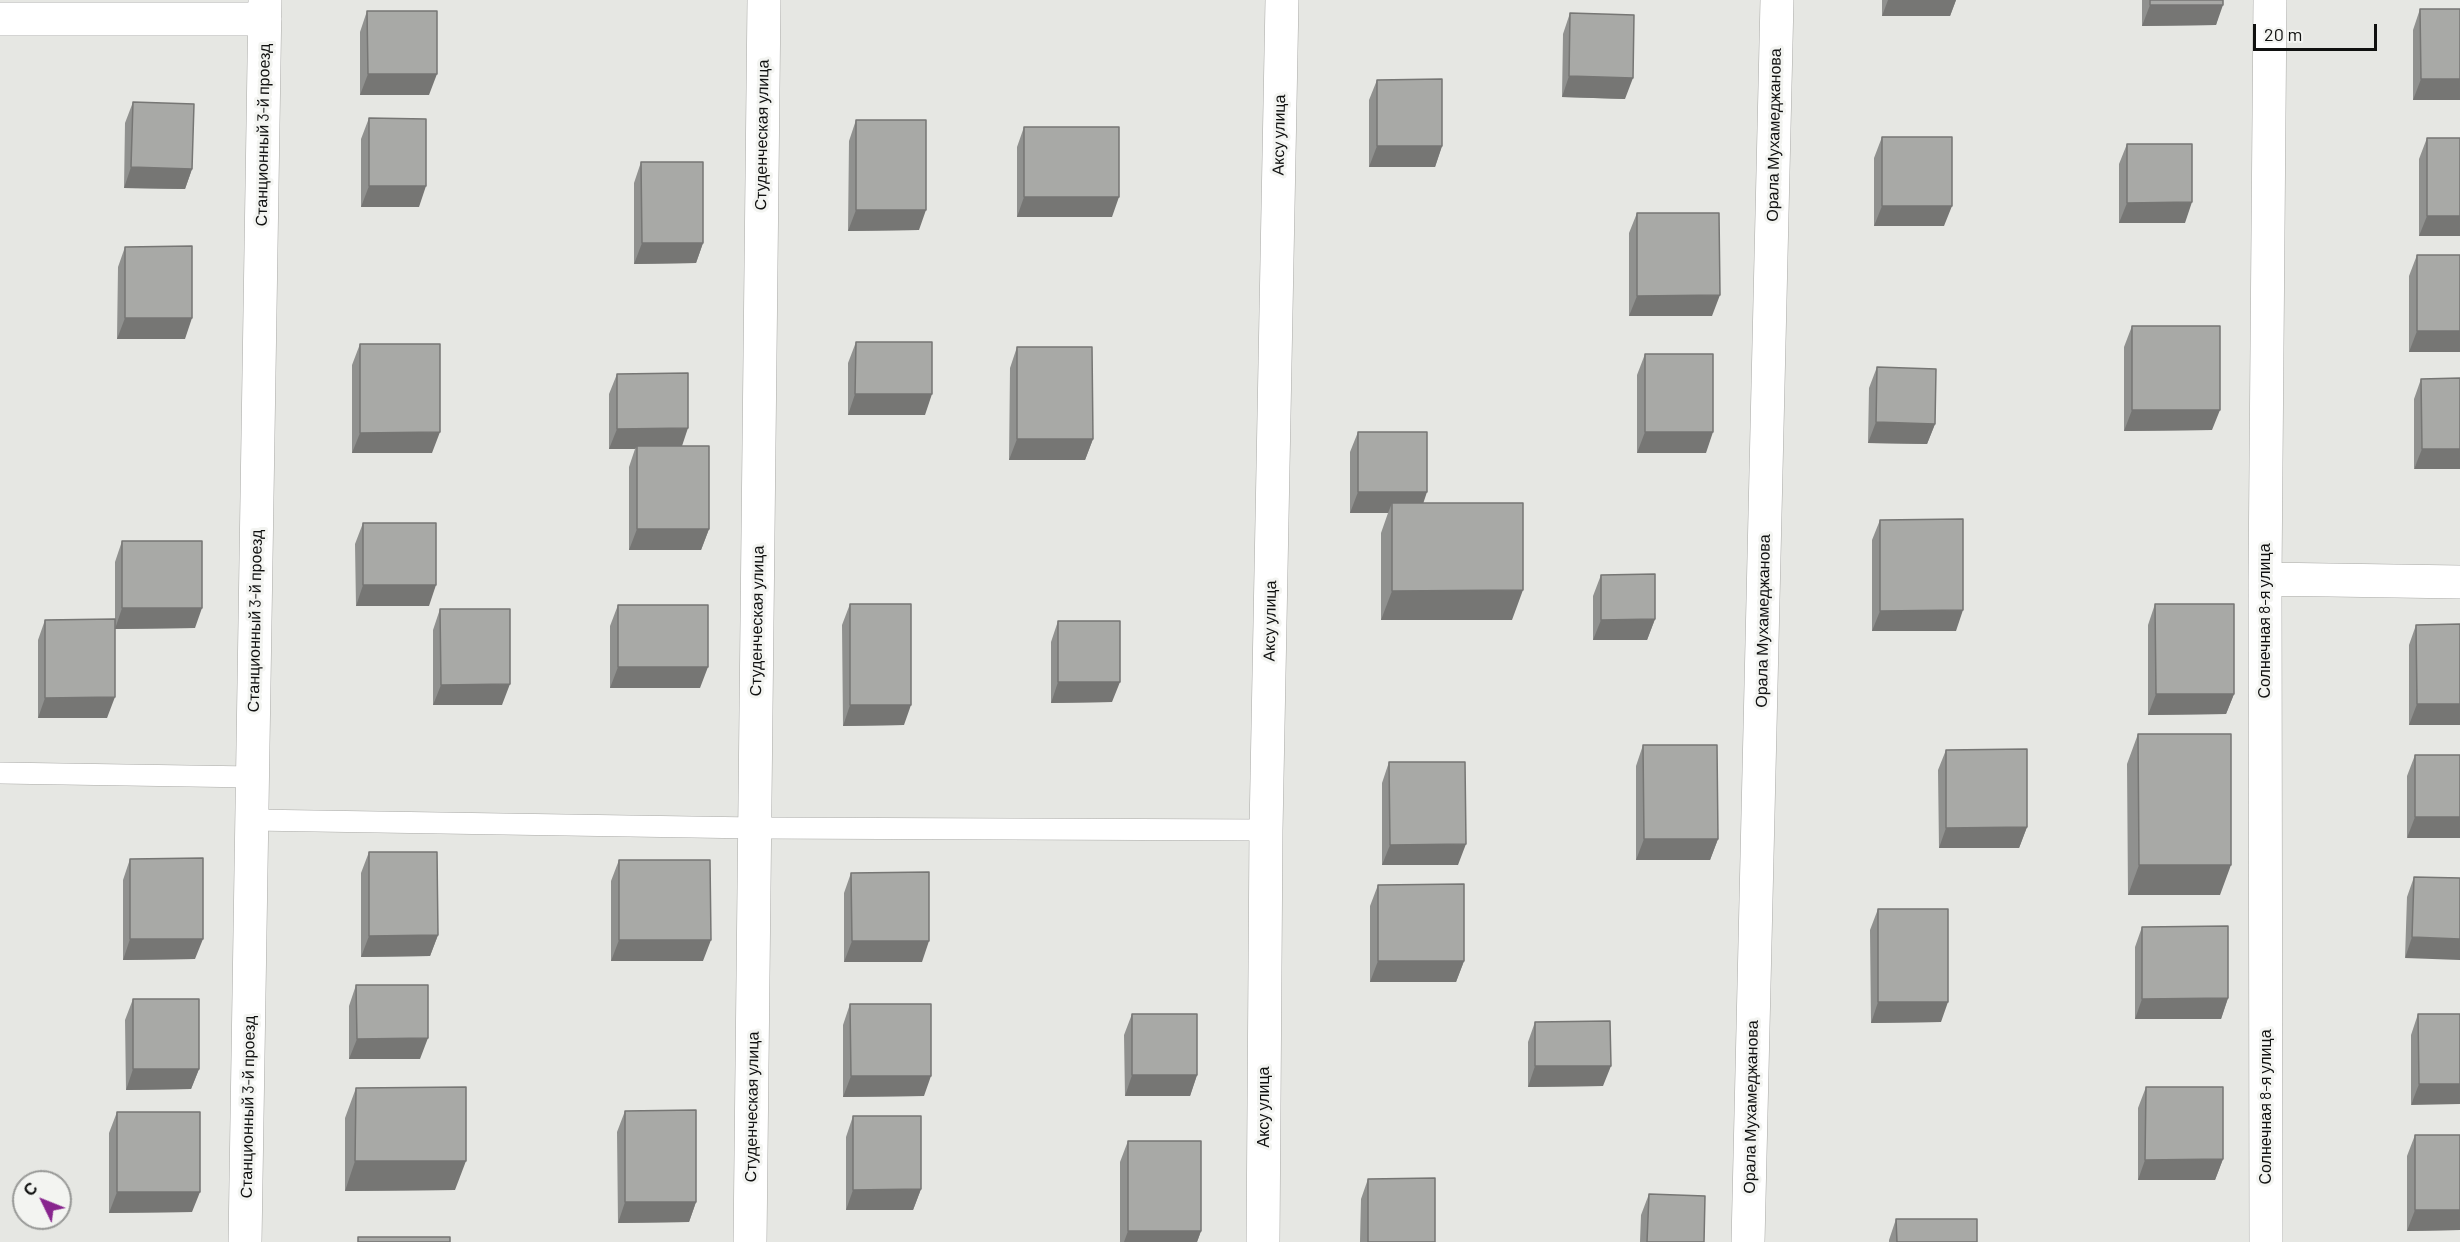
<!DOCTYPE html>
<meta charset="utf-8">
<style>
body{margin:0}
#map{position:relative;width:2460px;height:1242px;overflow:hidden;background:#e6e7e3;font-family:Barlow,sans-serif}
canvas{display:block}
.north{position:absolute;left:12px;top:1170px;width:60px;height:60px;box-sizing:border-box;background:#f3f4f1;border:2px solid #989997;border-radius:50%;rotate:313deg;font-size:16px;font-weight:700;line-height:24px;text-align:center;color:#101110}
.north::after{content:'';display:block;margin:auto;width:21px;height:27px;background:#88258e;clip-path:polygon(50% 0,100% 100%,50% 72%,0 100%)}
.scale{position:absolute;left:2253px;top:24px;width:124px;height:27px;box-sizing:border-box;border:3px solid #101110;border-top:0;padding-left:8px;font-size:18px;line-height:21px;white-space:nowrap;color:#101110;-webkit-text-stroke:4px #f3f4f1;paint-order:stroke}
</style>
<div id="map">
<canvas width="2460" height="1242"></canvas>
<div class="north">С</div>
<div class="scale">20 m</div>
</div>
<script>
const ctx = document.querySelector('canvas').getContext('2d');
ctx.lineJoin = 'round';
function stroke(path, color, width, dash) {
  ctx.strokeStyle = color;
  ctx.lineWidth = width;
  ctx.lineCap = dash ? 'butt' : 'round';
  ctx.setLineDash(dash || []);
  ctx.stroke(path);
}
function fillPath(path, color) {
  ctx.fillStyle = color;
  ctx.fill(path, 'evenodd');
}
function label(font, color, halo, rows, align = 'center') {
  ctx.font = font + ' Barlow,sans-serif';
  ctx.lineWidth = 6;
  ctx.setLineDash([]);
  ctx.textBaseline = 'middle';
  ctx.strokeStyle = halo;
  ctx.fillStyle = color;
  for (const [text, x, y, turn = 0] of rows) {
    ctx.save();
    ctx.translate(x, y);
    ctx.rotate((+turn || 0) * Math.PI / 180);
    ctx.textAlign = isNaN(turn) ? turn : align;
    if (halo) ctx.strokeText(text, 0, 0);
    ctx.fillText(text, 0, 0);
    ctx.restore();
  }
}
const lane = new Path2D(`
 M0,773l253,4
 M252,820l503,8 511,2`);
const street = new Path2D(`
 M0,19h265
 M2265,579l195,3
 M245,1242l20,-1242
 M750,1242l14,-1242
 M1263,1242l3,-412 16,-830
 M1748,1242l29,-1242
 M2266,1242l-1,-663 5,-579`);
stroke(lane, '#a9a9a6', 22);
stroke(street, '#a9a9a6', 34);
stroke(lane, '#fff', 21);
stroke(street, '#fff', 33);
fillPath(new Path2D(`
 M1882,0h74l-6,16h-68z
 M2142,0h81l-7,25 -74,1z
 M2420,9h40v91h-47v-70z
 M367,11l62,84h-69v-63z
 M1570,13l55,86 -63,-2 1,-63z
 M1377,80l65,66 -7,21h-66v-67z
 M133,102l59,67 -7,20 -61,-1 1,-65z
 M369,118l50,89h-58v-68z
 M856,120l63,110 -71,1 1,-90z
 M1024,127l88,90h-95v-70z
 M1882,137l62,89h-70v-68z
 M2427,138h33v98h-41v-77z
 M2127,144l58,79h-66v-59z
 M641,162l62,81 -7,20 -62,1v-81z
 M1637,213l75,103h-83v-83z
 M125,247l60,92h-68l1,-72z
 M2417,255h43v97h-51v-76z
 M2132,326l80,104 -88,1v-84z
 M856,342l69,73h-77v-52z
 M360,344l72,109h-80v-88z
 M1017,347l76,92 -8,21h-76l1,-92z
 M1645,354l61,99h-69v-78z
 M1877,367l58,57 -8,20 -59,-1 1,-55z
 M617,374l65,72 27,83 -8,21h-72v-83l6,-18h-26v-55z
 M2460,378l-46,91v-70l7,-20z
 M1358,432l65,71 89,117h-131v-87l7,-20h-38v-61z
 M1880,520l76,111h-84v-91z
 M363,523l66,83h-73l-1,-62z
 M122,541l73,87 -80,1 -8,89h-69v-78l7,-20 70,-1v-57z
 M1601,575l54,44 -8,21h-54v-44z
 M850,604l54,121 -61,1 -1,-101z
 M2155,604l79,90 -8,20 -78,1v-90z
 M618,605l82,83h-90v-62z
 M440,609l62,96h-69v-75z
 M1058,621l54,81 -61,1v-61z
 M2460,624v101h-51v-80l7,-20z
 M2138,734l82,161h-92l-1,-131z
 M1643,745l75,94 -8,21h-74v-94z
 M1946,750l81,77 -8,21h-80l-1,-78z
 M2415,755h45l-53,83v-62z
 M1389,762l69,103h-76v-82z
 M369,852l69,83 -8,21 -69,1v-84z
 M130,859l65,100 -72,1v-80z
 M619,860l84,101h-92v-80z
 M851,873l71,89h-78v-69z
 M2414,877l46,1 -55,80 2,-61z
 M1378,885l86,76 -8,21h-86v-76z
 M1878,909l63,113 -70,1 -1,-93z
 M2142,927l86,71 -7,21h-86v-72z
 M356,985l64,74h-71v-53z
 M133,999l66,70 -8,20 -65,1 -1,-70z
 M850,1004l74,92 -81,1v-72z
 M1132,1014l65,61 -7,21h-65l-1,-61z
 M2418,1014h42l-49,91v-70z
 M1535,1022l68,64 -75,1v-45z
 M2146,1087l77,72 -8,21h-77v-72z
 M356,1088l99,102 -110,1v-73z
 M625,1111l71,91 -7,20 -71,1 -1,-91z
 M117,1112l75,100 -83,1v-80z
 M853,1116l68,73 -8,21h-67v-73z
 M2415,1135h45v95l-53,1v-75z
 M1128,1141l73,90 -4,11h-77v-80z
 M1368,1179l67,63h-75l1,-43z
 M1649,1194l55,48h-64l1,-27z
 M1896,1219l81,23h-88v-2z`), '#90918f');
fillPath(new Path2D(`
 M1888,0h68l-6,16h-68z
 M2150,5h73l-7,20 -74,1z
 M368,74h69l-8,21h-69z
 M1569,76l64,2 -8,21 -63,-2z
 M2421,79h39v21h-47z
 M1377,146h65l-7,21h-66z
 M131,167l61,2 -7,20 -61,-1z
 M369,186h57l-7,21h-58z
 M1024,197h95l-7,20h-95z
 M2192,202l-7,21h-66l8,-20z
 M1882,206h70l-8,20h-70z
 M856,210h70l-7,20 -71,1z
 M2427,216h33v20h-41z
 M642,243h61l-7,20 -62,1z
 M1720,295l-8,21h-83l8,-20z
 M125,318h67l-7,21h-68z
 M2417,331h43v21h-51z
 M855,394h77l-7,21h-77z
 M2132,410h88l-8,20 -88,1z
 M1876,422l59,2 -8,20 -59,-1z
 M688,428l-7,21 -44,-3 -2,3h-26l8,-20z
 M440,432l-8,21h-80l8,-20z
 M1645,432h68l-7,21h-69z
 M1017,439h76l-8,21h-76z
 M2422,449h38v20h-46z
 M1358,492h69l-7,21 -28,-10 -4,10h-38z
 M637,529h72l-8,21h-72z
 M363,585h73l-7,21h-73z
 M1523,590l-11,30h-131l11,-29z
 M122,608h80l-7,20 -80,1z
 M1963,610l-7,21h-84l8,-20z
 M1655,619l-8,21h-54l8,-20z
 M618,667h90l-8,21h-90z
 M1058,682h62l-8,20 -61,1z
 M510,684l-8,21h-69l8,-20z
 M2156,694h78l-8,20 -78,1z
 M115,697l-8,21h-69l7,-20z
 M2417,704h43v21h-51z
 M850,705h61l-7,20 -61,1z
 M2415,817h45v21h-53z
 M2027,827l-8,21h-80l7,-20z
 M1644,839h74l-8,21h-74z
 M1466,844l-8,21h-76l8,-20z
 M2139,865h92l-11,30h-92z
 M438,935l-8,21 -69,1 8,-21z
 M2412,937l48,2v21l-55,-2z
 M130,939h73l-8,20 -72,1z
 M619,940h92l-8,21h-92z
 M852,941h77l-7,21h-78z
 M1378,961h86l-8,21h-86z
 M2228,998l-7,21h-86l7,-20z
 M1878,1002h70l-7,20 -70,1z
 M428,1038l-8,21h-71l8,-20z
 M1535,1066h76l-8,20 -75,1z
 M133,1069h66l-8,20 -65,1z
 M1132,1075h65l-7,21h-65z
 M851,1076h80l-7,20 -81,1z
 M2419,1084h41v20l-49,1z
 M2223,1159l-8,21h-77l7,-20z
 M355,1161h111l-11,29 -110,1z
 M921,1189l-8,21h-67l7,-20z
 M117,1192h83l-8,20 -83,1z
 M625,1202h71l-7,20 -71,1z
 M2415,1210h45v20l-53,1z
 M1128,1231h73l-4,11h-73z`), '#767674');
const building = new Path2D(`
 M2150,0h73v5h-73z
 M2420,9h40v70h-39z
 M367,11h70v63h-69z
 M1570,13l64,2 -1,63 -64,-2z
 M1442,79v67h-65v-66z
 M133,102l61,2 -2,65 -61,-2z
 M369,118l57,1v67h-57z
 M856,120h70v90h-70z
 M1024,127h95v70h-95z
 M1882,137h70v69h-70z
 M2427,138h33v78h-33z
 M2127,144h65v58l-65,1z
 M641,162h62v81h-61z
 M1637,213h82l1,82 -83,1z
 M192,246v72h-67v-71z
 M2417,255h43v76h-43z
 M2132,326h88v84h-88z
 M856,342h76v52h-77z
 M360,344h80v88l-80,1z
 M1017,347h75l1,92h-76z
 M1645,354h68v78h-68z
 M1877,367l59,2 -1,55 -59,-2z
 M688,373v55l-71,1v-55z
 M2460,378v71h-38l-1,-70z
 M1358,432h69v60h-69z
 M637,446h72v83h-72z
 M1392,503h131v87l-131,1z
 M1963,519v91l-83,1v-91z
 M363,523h73v62h-73z
 M122,541h80v67h-80z
 M1655,574v45l-54,1v-45z
 M850,604h61v101h-61z
 M2155,604h79v90h-78z
 M618,605h90v62h-90z
 M440,609h70v75l-69,1z
 M115,619v78l-70,1v-78z
 M1058,621h62v61h-62z
 M2460,624v80h-43l-1,-79z
 M2138,734h93v131h-92z
 M1643,745h74l1,94h-74z
 M2027,749v78l-81,1v-78z
 M2415,755h45v62h-45z
 M1389,762h76l1,82 -76,1z
 M369,852h68l1,83 -69,1z
 M203,858v81h-73v-80z
 M619,860h91l1,80h-92z
 M929,872v69h-77l-1,-68z
 M2414,877l46,1v61l-48,-2z
 M1464,884v77h-86v-76z
 M1878,909h70v93h-70z
 M2228,926v72l-86,1v-72z
 M356,985h72v53l-71,1z
 M133,999h66v70h-66z
 M850,1004h81v72h-80z
 M1132,1014h65v61h-65z
 M2418,1014h42v70h-41z
 M1610,1021l1,45h-76v-44z
 M466,1087v74h-111l1,-73z
 M2146,1087h77v72l-78,1z
 M696,1110v92h-71v-91z
 M117,1112h83v80h-83z
 M853,1116h68v73l-68,1z
 M2415,1135h45v75h-45z
 M1128,1141h73v90h-73z
 M1435,1178v64h-67v-63z
 M1649,1194l56,2 -1,46h-57z
 M1896,1219h81v23h-80z
 M358,1237h92v5h-92z`);
fillPath(building, '#a8a9a6');
stroke(building, '#767674', 1.5);
label('16px', '#101110', '#f3f4f1', [
 ["Станционный 3-й проезд",263,135,-89],
 ["Студенческая улица",762,135,-89],
 ["Аксу улица",1279,135,-89],
 ["Орала Мухамеджанова",1774,135,-89],
 ["Станционный 3-й проезд",255,621,-89],
 ["Студенческая улица",757,621,-89],
 ["Аксу улица",1270,621,-89],
 ["Орала Мухамеджанова",1763,621,-89],
 ["Солнечная 8-я улица",2265,621,-90],
 ["Станционный 3-й проезд",248,1107,-89],
 ["Студенческая улица",752,1107,-89],
 ["Аксу улица",1264,1107,-90],
 ["Орала Мухамеджанова",1751,1107,-89],
 ["Солнечная 8-я улица",2266,1107,-90]
]);
</script>
